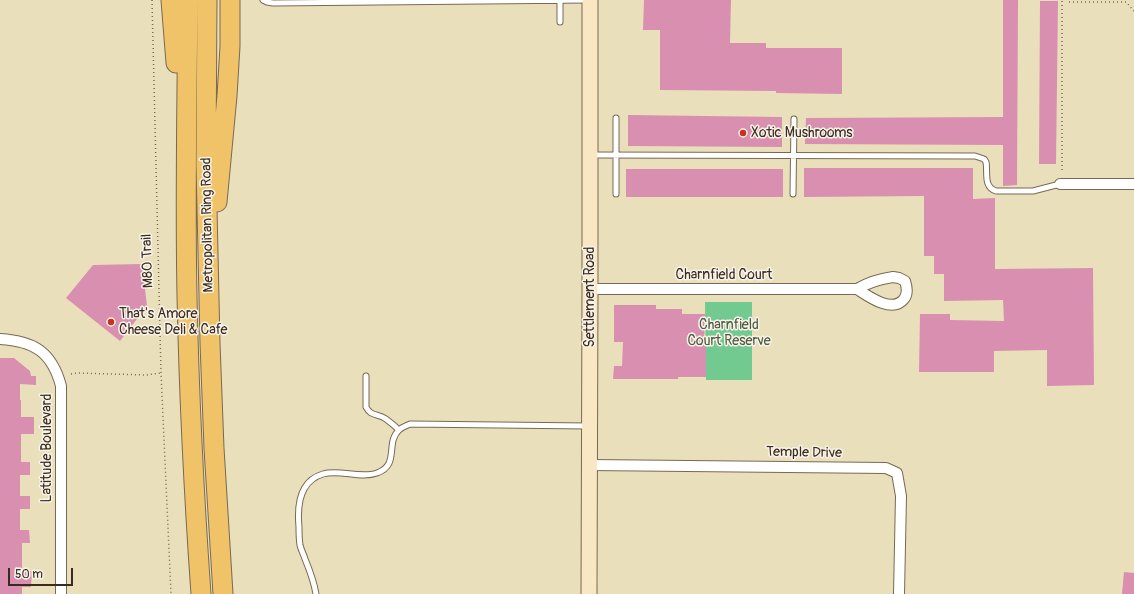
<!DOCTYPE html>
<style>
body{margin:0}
#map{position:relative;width:1134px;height:594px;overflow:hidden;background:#eadfbb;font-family:Pangolin,sans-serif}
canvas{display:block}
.scale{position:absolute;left:8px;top:568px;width:65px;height:18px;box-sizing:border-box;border:2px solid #3b2a1e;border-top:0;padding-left:5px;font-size:12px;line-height:14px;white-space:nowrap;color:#3b2a1e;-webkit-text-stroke:3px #f7f3e8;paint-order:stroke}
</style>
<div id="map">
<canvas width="1134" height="594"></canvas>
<div class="scale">50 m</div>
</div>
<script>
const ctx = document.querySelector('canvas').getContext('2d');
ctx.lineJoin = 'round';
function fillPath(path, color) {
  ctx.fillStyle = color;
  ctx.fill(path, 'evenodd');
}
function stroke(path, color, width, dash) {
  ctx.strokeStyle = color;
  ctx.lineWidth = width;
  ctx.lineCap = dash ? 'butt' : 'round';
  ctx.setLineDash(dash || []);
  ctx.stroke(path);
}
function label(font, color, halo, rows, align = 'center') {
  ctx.font = font + ' Pangolin,sans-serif';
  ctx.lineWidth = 3;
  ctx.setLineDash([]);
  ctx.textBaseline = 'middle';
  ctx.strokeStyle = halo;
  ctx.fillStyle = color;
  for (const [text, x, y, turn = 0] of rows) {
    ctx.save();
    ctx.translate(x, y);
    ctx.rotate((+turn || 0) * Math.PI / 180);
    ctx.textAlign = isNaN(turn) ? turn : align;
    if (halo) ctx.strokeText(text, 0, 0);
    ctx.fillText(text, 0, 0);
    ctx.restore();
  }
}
fillPath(new Path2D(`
 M705,302h47v78h-46z`), '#72ca90');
fillPath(new Path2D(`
 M644,0h87l-1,43h36v5h76v46l-66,-1v-2l-116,-1v-60h-17z
 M1003,0h15l-1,185 -14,1v-41l-198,-1 1,-26 197,-1z
 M1040,1h18l-2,163h-17z
 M628,115l154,2v30l-154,-1z
 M804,168h169v31l22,-1v71l98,-1 1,117 -47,1v-36l-53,1v21h-75l1,-58h30v6l54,1 -1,-21 -59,1v-27h-10v-18h-10v-60l-120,1z
 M626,169h157v28h-157z
 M142,264l5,42 -27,35 -54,-43 27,-33z
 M614,305h42v4h26v5h23l-1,32h2v31h-28v2h-65l1,-13h8l1,-24h-9z
 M0,358h14l16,13 1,5h5v9l-16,-1v16h1v17h13v17h-13v28h9v13h-10v21h10v13h-10v21h9l1,13h-8v28h10l-1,16h-9v7h-22z
 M1124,572l10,1v21h-12z`), '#d98fb0');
const lane = new Path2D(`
 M263,0l4,2 6,1 315,-3
 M560,22v-22
 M591,155l384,1 9,3 2,3c2,10 -3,25 10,29h37l27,-7
 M616,194v-76
 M793,194l1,-75
 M366,376v31c5,10 12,6 20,12 4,3 9,7 13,11
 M316,594c-2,-12 -6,-23 -11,-35 -1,-4 -4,-9 -5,-14 -1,-6 -1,-12 -1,-18 -2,-21 0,-46 24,-53 16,-5 38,5 54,-1 23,-8 8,-30 22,-43 3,-3 7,-4 11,-6l178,2`);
const street = new Path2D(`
 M1060,184h74
 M893,277l6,1 6,3c2,6 3,13 -1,18 -12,15 -36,-3 -47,-10 12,-7 22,-10 36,-12z
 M590,289h267
 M0,339c34,2 52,13 61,47v208
 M589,465l297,3 11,5 4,23 -2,98`);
const secondary = new Path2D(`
 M589,594l1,-305v-289`);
const highway = new Path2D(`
 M171,0l5,63
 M188,0c-1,99 -3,197 -1,296 2,99 7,199 14,298
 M207,0l-1,164 4,179 4,105 9,146
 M217,202l10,-106 3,-50v-46`);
stroke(lane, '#786955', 7);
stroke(street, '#786955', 12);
stroke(secondary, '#786955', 17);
stroke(highway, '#786955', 21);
stroke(new Path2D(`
 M152,0l9,373 10,221
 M1069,2h57l8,9
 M1062,170v-170
 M71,374l6,-1 69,2 15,-2`), '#786955', 1.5, [1, 3]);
stroke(lane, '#fff', 5);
stroke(street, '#fff', 10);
stroke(secondary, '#f9e7c3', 15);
stroke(highway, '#f0c369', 19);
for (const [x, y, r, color] of [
 [743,133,4,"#c8321e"],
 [111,322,4,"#c8321e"]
]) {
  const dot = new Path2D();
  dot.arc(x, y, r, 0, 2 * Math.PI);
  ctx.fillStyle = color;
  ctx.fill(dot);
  stroke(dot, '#f7f3e8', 1.5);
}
label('14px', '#3b2a1e', '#f7f3e8', [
 ["Xotic Mushrooms",751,133],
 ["That's Amore",119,314],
 ["Cheese Deli & Cafe",119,330]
], 'left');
label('14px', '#3b2a1e', '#f7f3e8', [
 ["Metropolitan Ring Road",208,225,-91],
 ["M80 Trail",148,261,-92],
 ["Charnfield Court",724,275],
 ["Settlement Road",590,297,-90],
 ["Latitude Boulevard",47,448,-90],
 ["Temple Drive",804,453,1]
]);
label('14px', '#4c5a40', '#f7f3e8', [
 ["Charnfield",729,325],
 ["Court Reserve",729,341]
]);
</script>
